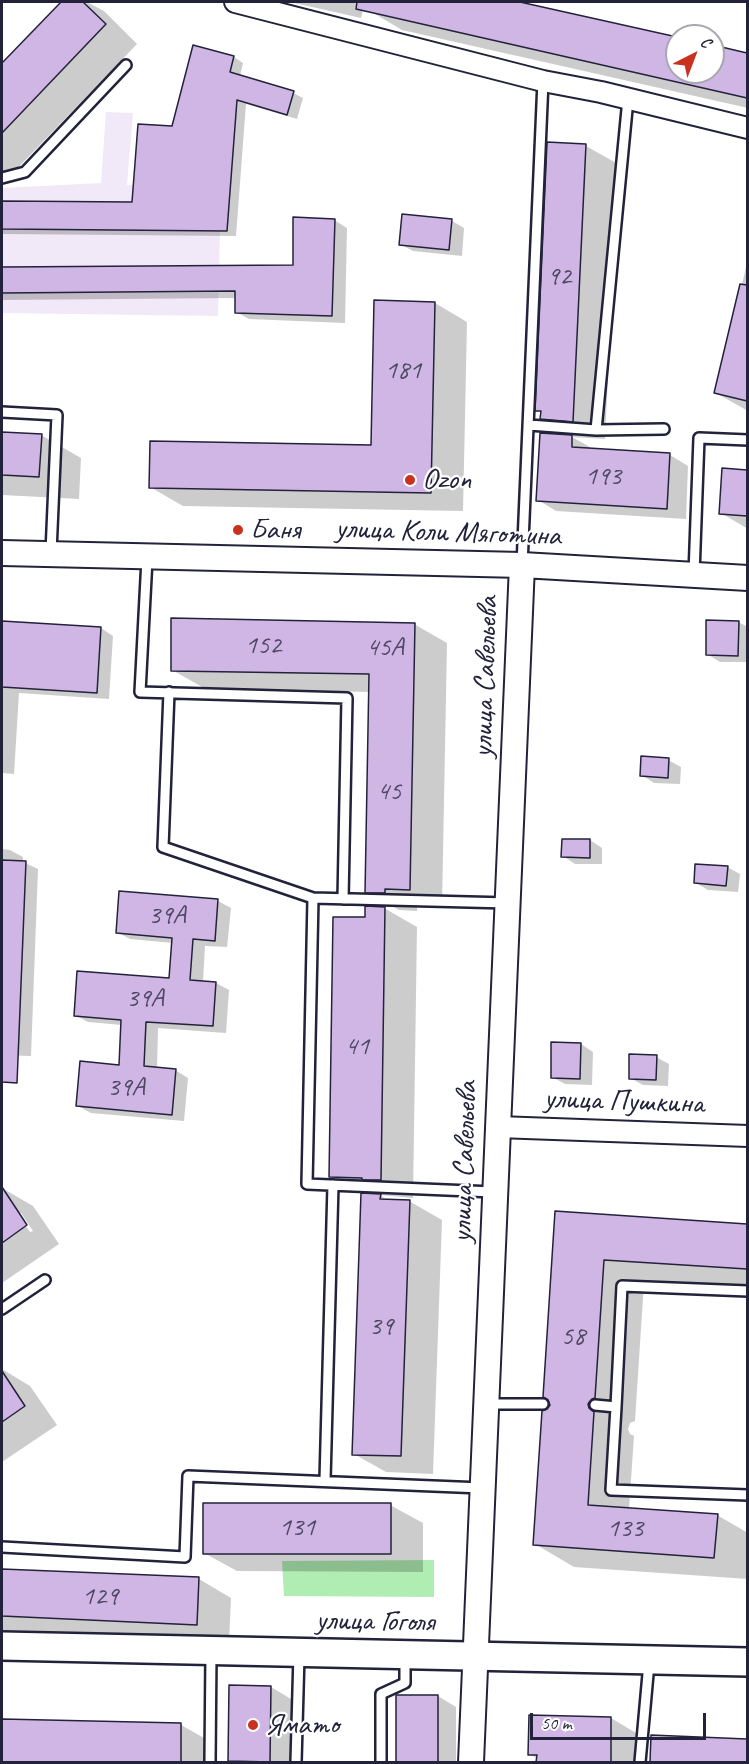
<!DOCTYPE html>
<meta charset="utf-8">
<style>
body{margin:0}
#map{position:relative;width:749px;height:1764px;overflow:hidden;background:#fff;font-family:Caveat,sans-serif}
canvas{display:block}
.frame{position:absolute;inset:0;border:3px solid #22223b;pointer-events:none}
.north{position:absolute;left:665px;top:24px;width:60px;height:60px;box-sizing:border-box;background:#fff;border:2px solid #a7a7b1;border-radius:50%;rotate:42deg;font-size:16px;font-weight:700;line-height:24px;text-align:center;color:#22223b}
.north::after{content:'';display:block;margin:auto;width:21px;height:27px;background:#c8321e;clip-path:polygon(50% 0,100% 100%,50% 72%,0 100%)}
.scale{position:absolute;left:530px;top:1713px;width:176px;height:27px;box-sizing:border-box;border:3px solid #22223b;border-top:0;padding-left:8px;font-size:18px;line-height:21px;white-space:nowrap;color:#22223b;-webkit-text-stroke:4px #fff;paint-order:stroke}
</style>
<div id="map">
<canvas width="749" height="1764"></canvas>
<div class="frame"></div>
<div class="north">С</div>
<div class="scale">50 m</div>
</div>
<script>
const ctx = document.querySelector('canvas').getContext('2d');
ctx.lineJoin = 'round';
function fillPath(path, color) {
  ctx.fillStyle = color;
  ctx.fill(path, 'evenodd');
}
function stroke(path, color, width, dash) {
  ctx.strokeStyle = color;
  ctx.lineWidth = width;
  ctx.lineCap = dash ? 'butt' : 'round';
  ctx.setLineDash(dash || []);
  ctx.stroke(path);
}
function label(font, color, halo, rows, align = 'center') {
  ctx.font = font + ' Caveat,sans-serif';
  ctx.lineWidth = 4.5;
  ctx.setLineDash([]);
  ctx.textBaseline = 'middle';
  ctx.strokeStyle = halo;
  ctx.fillStyle = color;
  for (const [text, x, y, turn = 0] of rows) {
    ctx.save();
    ctx.translate(x, y);
    ctx.rotate((+turn || 0) * Math.PI / 180);
    ctx.textAlign = isNaN(turn) ? turn : align;
    if (halo) ctx.strokeText(text, 0, 0);
    ctx.fillText(text, 0, 0);
    ctx.restore();
  }
}
fillPath(new Path2D(`
 M106,112l27,1 -6,72 94,4 -3,127 -216,-3v-125l99,-5z`), '#f1e9f7');
fillPath(new Path2D(`
 M434,1560v37l-150,-1 -2,-35z`), '#afedb3');
fillPath(new Path2D(`
 M63,2h24l17,9 33,33 -129,134 -6,-4v-109z
 M290,2h75l-4,16z
 M372,2h141l164,36v34h36v-25l35,7v54l-346,-78 -32,-19z
 M194,47l40,10 9,6 -3,13 53,17 10,5 -6,21 -51,-15 -10,132 -234,-2v-31l131,1 40,-76z
 M586,146l32,18 -13,275 -33,-2 18,10v3l80,5 18,11 -2,53 -130,-8 -18,-11 3,-66 33,3 -32,-19v-5l-5,-3z
 M403,216l49,5 12,7 -2,28 -49,-5 -13,-7z
 M334,220l13,8 -2,95 -96,-4 -13,-7 1,-14 -235,2v-31l292,-3z
 M748,259v152l-32,-18z
 M435,303l32,19 -4,189 -280,-5 -33,-19 223,-41z
 M2,433l39,2 40,23 -2,41 -77,-4z
 M724,469l24,2v58l-27,-16z
 M2,622l99,6 12,8 -4,63 -90,-6 -5,81 -12,-1z
 M738,622l10,5v35h-28l-13,-8z
 M414,624l33,19 -5,264h-25v4l-18,-1 -32,-18 3,-200 -166,-4 -32,-18z
 M668,760l13,7 -1,17 -26,-1 -12,-8z
 M590,840l12,8v16h-27l-12,-8z
 M2,849l8,1 13,7v5l15,7 -7,187 -29,-1z
 M727,867l13,7 -2,18 -30,-2 -12,-7z
 M121,893l97,8 13,7 -4,39 -22,-1 -2,36 13,1 13,7 -3,43 -68,-5 -1,41 18,1 13,8 -4,43 -93,-8 -13,-7 43,-39 1,-42 -34,-3 -13,-7 96,-35 2,-37 -43,-4 -13,-7z
 M384,908l33,19 -4,271 -33,-3 9,6h20l33,19 -9,254 -47,-2 -32,-18 9,-260 -32,-18 35,-257z
 M581,1044l12,8 -1,33 -27,-1 -13,-7z
 M656,1057l13,7 -1,22 -25,-1 -13,-7z
 M2,1188l31,18 26,38 -57,39zM17,1213h4l12,18 -3,1z
 M557,1212l191,13v64l-104,-7 -9,139 -5,2 -2,6 2,5 4,2 -5,73 88,6 31,18v46l-174,-12 -39,-23 13,-133 3,-6z
 M2,1369l28,17 27,39 -55,37z
 M390,1505l33,18v49l-186,-1 -33,-18z
 M2,1570l197,9 32,19 -2,44 -227,-9z
 M230,1687h41l25,15 -1,60h-66z
 M438,1696l18,11v55h-59v-65z
 M531,1716l80,2 30,18 -1,26h-102v-3l-8,-5z
 M2,1721l179,4 32,18v19h-211z
 M652,1737l96,4v21h-97z`), '#0003');
const building = new Path2D(`
 M61,2h22l23,22 -104,109v-70z
 M357,2h163l157,35v35h36v-27l34,8v45l-391,-89z
 M193,45l41,11 -4,16 64,19 -7,24 -50,-15 -10,131 -225,-2v-28l130,1 6,-78 34,2z
 M547,142l39,2 -13,278 -33,-3 1,-8h-6z
 M402,214l50,5 -3,31 -50,-5z
 M293,217l42,2 -3,97 -97,-3v-22l-233,2v-26l291,-2z
 M740,284l7,1v116l-33,-8z
 M374,300l61,2 -4,191 -282,-5 1,-47 221,4z
 M2,432l40,2 -3,43 -37,-2z
 M540,433l32,2v12l98,6 -3,56 -131,-8z
 M722,468l25,2v46l-28,-2z
 M171,618l244,5 -5,267 -25,-1v4h-20l4,-219 -198,-3z
 M706,620l33,1 -1,35 -32,-1z
 M2,621l99,6 -4,66 -95,-6z
 M641,756l28,2 -1,20 -28,-2z
 M562,839h28v19l-29,-1z
 M2,860l24,1 -9,222 -15,-1z
 M695,864l33,2 -2,20 -32,-3z
 M119,891l99,8 -3,42 -22,-2 -3,41 26,2 -3,44 -67,-4 -2,44 32,3 -4,46 -96,-9 4,-45 39,4 2,-45 -47,-4 3,-45 92,7 3,-40 -56,-5z
 M365,906l20,1 -4,273h-19v-2l-33,-1 4,-260h32z
 M551,1042l30,1 -1,36 -29,-1z
 M629,1054l28,1 -1,25 -27,-1z
 M2,1187l25,38 -25,18z
 M361,1193l20,1 -1,5 30,1 -9,256 -49,-1z
 M555,1211l192,13v45l-143,-9 -9,138 -3,1 -4,5 1,4 5,4 -6,93 130,9 -4,44 -181,-13 9,-134 5,-2 3,-4 -2,-5 -5,-3z
 M2,1371l23,35 -23,16z
 M203,1503h188v51h-188z
 M2,1569l197,8 -2,48 -195,-9z
 M229,1685l42,1 -1,76 -42,-1z
 M396,1695h42v67h-42z
 M529,1715l82,2v45h-75l1,-7h-9z
 M2,1719l179,4v39h-179z
 M651,1735l96,4v23h-97z`);
fillPath(building, '#d0b6e4');
stroke(building, '#22223b', 1.5);
const service = new Path2D(`
 M2,178l23,-6 101,-107
 M2,412l55,3 -6,137
 M529,425l67,5 32,-331
 M596,430l68,-1
 M147,559l-7,133 207,6 -4,201
 M522,565l21,-484
 M694,574l5,-136 49,2
 M169,692l-6,155 150,51
 M493,1192l-186,-8 6,-286 195,5
 M2,1309l43,-29
 M486,1404h57
 M595,1405l21,2 6,-121 126,5
 M616,1407l-5,83 137,5
 M325,1480l8,-295
 M2,1547l183,10 3,-81 294,12
 M210,1762l1,-109
 M296,1762l3,-107
 M381,1762v-68l24,-11v-25
 M640,1762l9,-99`);
const minor = new Path2D(`
 M235,2l308,79 58,11 147,36
 M498,1127l250,9`);
const tertiary = new Path2D(`
 M2,553l520,12 226,13
 M471,1762l51,-1197`);
const secondary = new Path2D(`
 M2,1646l746,16`);
stroke(service, '#22223b', 14);
stroke(minor, '#22223b', 24);
stroke(tertiary, '#22223b', 28);
stroke(secondary, '#22223b', 32);
stroke(service, '#fff', 9);
stroke(minor, '#fff', 20);
stroke(tertiary, '#fff', 24);
stroke(secondary, '#fff', 27);
for (const [x, y, r, color] of [
 [410,480,6,"#c8321e"],
 [238,530,6,"#c8321e"],
 [253,1725,6,"#c8321e"]
]) {
  const dot = new Path2D();
  dot.arc(x, y, r, 0, 2 * Math.PI);
  ctx.fillStyle = color;
  ctx.fill(dot);
  stroke(dot, '#fff', 2);
}
label('27px', '#4e4765', null, [
 ["92",559,277],
 ["181",403,371],
 ["193",603,477],
 ["152",263,646],
 ["45А",385,648],
 ["45",389,792],
 ["39А",167,916],
 ["39А",145,999],
 ["41",357,1047],
 ["39А",126,1088],
 ["39",381,1327],
 ["58",573,1337],
 ["131",297,1528],
 ["133",625,1529],
 ["129",100,1597]
]);
label('30px', '#22223b', '#fff', [
 ["Ozon",422,480],
 ["Баня",250,530],
 ["Ямато",265,1725]
], 'left');
label('30px', '#22223b', '#fff', [
 ["улица Коли Мяготина",448,533,2],
 ["улица Савельева",486,677,-88],
 ["улица Пушкина",624,1102,2],
 ["улица Савельева",465,1162,-88],
 ["улица Гоголя",375,1622,1]
]);
</script>
